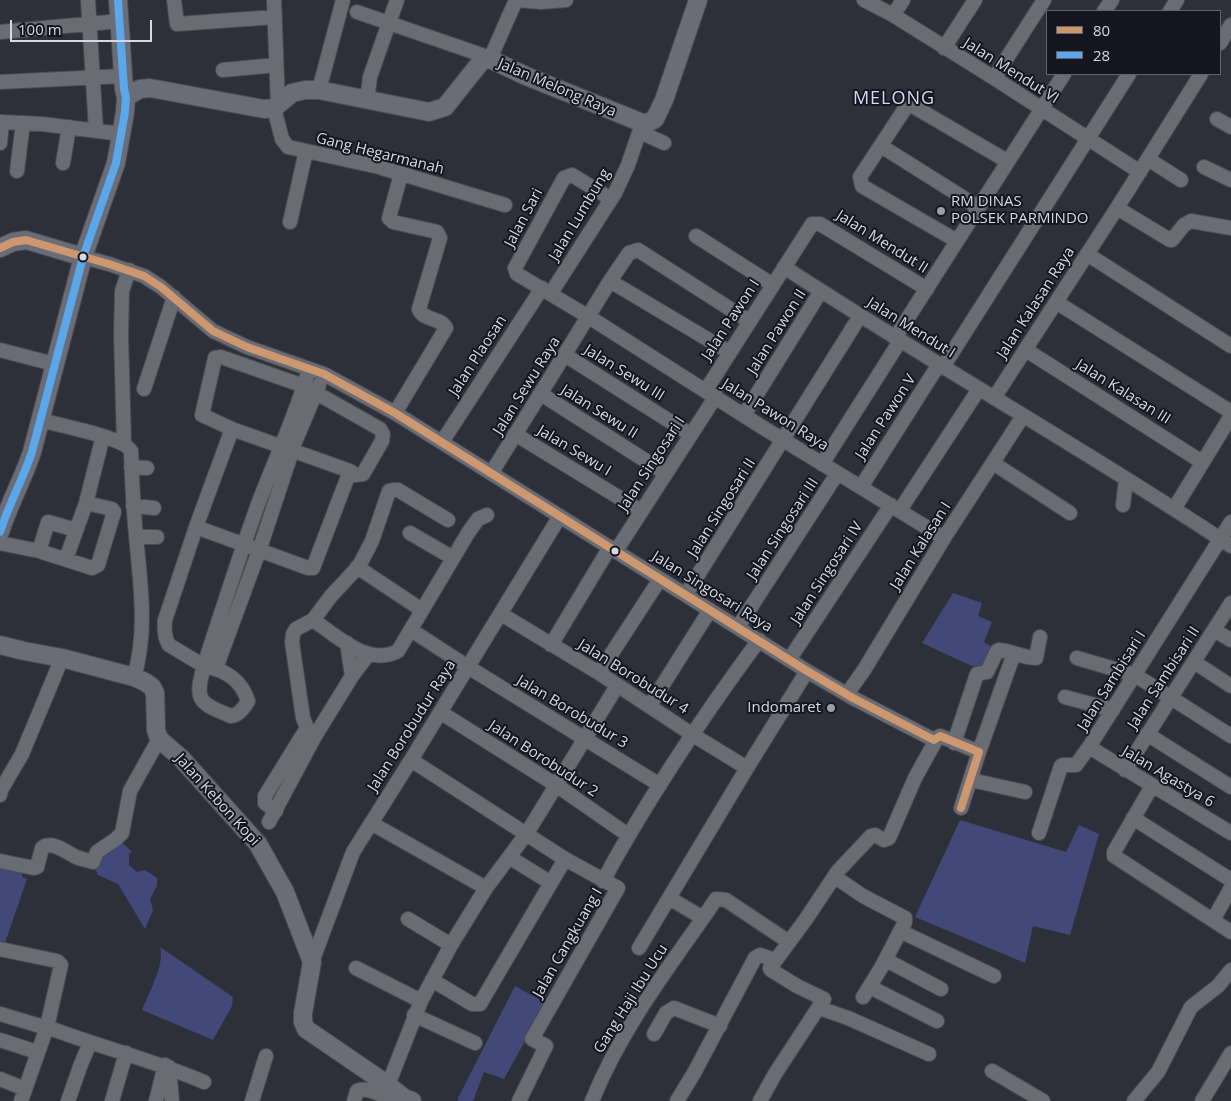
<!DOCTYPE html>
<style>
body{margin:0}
#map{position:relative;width:1231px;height:1101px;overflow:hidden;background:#2e3039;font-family:"Open Sans",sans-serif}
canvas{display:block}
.legend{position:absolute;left:1046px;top:10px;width:175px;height:65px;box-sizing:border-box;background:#14151e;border:1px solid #62636d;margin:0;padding:6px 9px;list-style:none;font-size:15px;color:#d6d8e4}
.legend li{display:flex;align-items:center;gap:10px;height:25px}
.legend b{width:25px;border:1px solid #62636d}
.scale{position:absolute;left:10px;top:20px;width:142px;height:22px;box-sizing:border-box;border:2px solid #d6d8e4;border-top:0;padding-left:6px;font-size:15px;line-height:18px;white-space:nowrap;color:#d6d8e4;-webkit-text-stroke:4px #14151e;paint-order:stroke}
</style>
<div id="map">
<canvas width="1231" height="1101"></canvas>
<ul class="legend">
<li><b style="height:6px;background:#cd976f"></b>80</li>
<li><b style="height:6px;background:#5aa8eb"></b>28</li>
</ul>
<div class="scale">100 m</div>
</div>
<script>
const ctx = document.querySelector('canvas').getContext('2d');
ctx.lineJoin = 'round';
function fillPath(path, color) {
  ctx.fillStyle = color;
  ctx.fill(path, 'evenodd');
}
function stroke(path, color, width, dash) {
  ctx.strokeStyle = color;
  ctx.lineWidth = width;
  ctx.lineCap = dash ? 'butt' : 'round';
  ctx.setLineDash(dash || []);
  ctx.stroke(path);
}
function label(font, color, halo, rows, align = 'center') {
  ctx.font = font + ' "Open Sans",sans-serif';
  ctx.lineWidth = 4;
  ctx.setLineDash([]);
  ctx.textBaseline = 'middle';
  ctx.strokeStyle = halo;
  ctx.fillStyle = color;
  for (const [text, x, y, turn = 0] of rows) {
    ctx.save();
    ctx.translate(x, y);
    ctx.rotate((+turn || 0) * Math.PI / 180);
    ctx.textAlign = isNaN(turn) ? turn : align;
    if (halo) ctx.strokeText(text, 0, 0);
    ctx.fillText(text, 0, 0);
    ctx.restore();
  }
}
fillPath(new Path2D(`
 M953,593l29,10 -4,13 14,6 -8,20 9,6 -9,18 -8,2 -54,-25z
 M960,820l106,32 13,-27 20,9 -29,101 -37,-9 -8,37 -110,-46z
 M116,837l16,15 -3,2v11l8,7 8,-2 12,8v8l-7,13 3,11 -8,19 -27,-45 -20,-9 -5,-10z
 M0,864l22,5v8l5,2 -23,67 -4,-1z
 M160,947l73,50 -1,9 -19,34 -71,-30c7,-17 23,-46 18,-63z
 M515,986l31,17 -42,76 -20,-7 -11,29h-15v-3z`), '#424877');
const minor = new Path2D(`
 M88,0l8,130
 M174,0l3,24 98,-7
 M274,0l4,105
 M518,0l23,2 25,-2
 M864,0l29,15 101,63 146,94
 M1104,11l8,-11
 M1170,11l7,-11
 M357,12l125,43 3,4
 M893,15l10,-15
 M0,32l120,-11
 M1220,43l11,-18
 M944,48l31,-48
 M490,59l26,-59
 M223,70l53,-5
 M994,78l50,-78
 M0,82l123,-6
 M319,90l24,-90
 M367,101l3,-24 27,-77
 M274,108l8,31 6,8 91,20 126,38
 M1217,119l14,8
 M0,122l42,2 80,10
 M640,132l24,11
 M0,143l2,-21
 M881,146l97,61
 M1148,159l33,21
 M63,163l6,-36
 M1204,167l27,13
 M17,171l6,-48
 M611,199l-39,-24 -8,3 -49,90 2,6 72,43 173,110 182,111
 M1117,208l53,32h2l12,-15 7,-4 40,7
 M290,222l16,-71
 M696,236l77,49
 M957,241l-95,-55 -2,-9 46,-70 5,-2 96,56
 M1087,254l144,92
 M83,257l26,7 35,12 17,11 52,44 34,16 77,27 71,39 412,258 46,27 81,42 6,-4 39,16 -18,56
 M784,267c147,96 301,182 447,279
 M610,281l119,71
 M551,293l64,-100 13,-28 14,-41
 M1056,302l175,110
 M895,338l169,-264
 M0,350l54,14
 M1026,350l176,112
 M565,355l125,79
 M221,357l83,29 76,43 3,5 -1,7 -19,33 -8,1 -5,-4 -118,-42 -30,-14 13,-57z
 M943,367l186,-293
 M144,389l30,-92
 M706,390l106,-166h8l107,65
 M541,394l124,79
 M994,398l123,-190 84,-134
 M395,413l51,-85c-5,-11 -23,-7 -27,-19l21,-71 -3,-6 -4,-1 -40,-9 -4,-4 12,-44
 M744,415l77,-124
 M40,420c17,5 84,17 91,31 1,28 2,56 5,84 4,48 12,95 -2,142
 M232,429l-36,98 -31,93c-1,9 -1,17 4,25l35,21c-10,35 -5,37 27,50 8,-1 13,-8 17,-15 -7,-22 -23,-31 -44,-35 17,-53 34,-106 53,-159 17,-46 39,-91 52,-138
 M515,434l126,77
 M442,442l100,-154
 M124,444l-3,-109 1,-44 7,-21
 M993,463l77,50
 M822,464l78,-123
 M131,467l16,1
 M492,472l118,-191 19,-28 9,-3 111,71
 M861,487l78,-123
 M1123,505l3,-26
 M133,506l21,2
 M1174,509l57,-93
 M900,510l79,-121
 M196,527l112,41h5l37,-97
 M410,533l43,25
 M136,537h21
 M0,543l39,8 53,17 6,-3 16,-53 -2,-3 -26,-6
 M39,551l9,-29 28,8
 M616,551l100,-155
 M66,559l20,-56 17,-67
 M357,567l65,43
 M686,594l174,-278
 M501,614l98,59 94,62 54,33
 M313,620c24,16 55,47 85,31l70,-118 10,-14 9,-4
 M738,627l99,-153
 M411,630l57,37 192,118
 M1214,630l17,10
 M347,643l5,33
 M551,645l59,-98
 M1077,658l58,17 96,61
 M789,660l102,-155
 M1194,662l37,24
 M216,668l43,-117 36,-109 24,-57
 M599,673l61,-94
 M847,694l17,-24 80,-132 79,-122
 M1065,697l48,13
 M650,705l60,-95
 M440,712l116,73 72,50
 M1147,734l84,53
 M315,736l-8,-8 -4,-10 -11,-76 1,-8 3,-5 17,-9 18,-24 28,-30 13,-25 17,-50 4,-1h5l50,30
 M954,743l23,-69 10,-2 10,-21 2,-1c13,1 24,8 37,8l4,-21
 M1089,747l142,86
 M979,752l33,-93
 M411,760l154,99 53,29 -86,151 14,7 -27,55
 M1125,770l106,-167
 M971,780l54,12
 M1152,786l-38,66v4l117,76
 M0,795l1,-5 21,-36 40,-96
 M276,811l-11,-8v-7l42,-68
 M1133,818l98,62
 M269,822l46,-86 37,-60 16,-21
 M371,823l115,65
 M1039,833l22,-67 2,-1h13l13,-18 142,-225
 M509,857l42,26
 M0,861l34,7 3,-1 5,-19c10,-8 24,4 34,9 5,2 11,3 17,5l4,-10 19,-13 6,-6 8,-42 29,-52
 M835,877l28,19 42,22v4l-24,46 -18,29
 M603,881c45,-83 100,-165 156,-241
 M669,898l34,20 13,-19 10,1 63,42
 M408,919l43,26
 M1213,920l18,-32
 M900,931l94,45
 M639,948l108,-180 60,-97
 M0,949l57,12 4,4 -14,62 -26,74
 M886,960l55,29
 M312,962l41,-110 58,-92 149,-244
 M356,968l65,33
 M432,980l40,24h8l85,-145
 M870,987l67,34
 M819,1008l29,10 81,36
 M0,1014l47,14
 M414,1015l61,28
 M47,1027c52,20 106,33 157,55
 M654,1034l12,-21 8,-5 46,18
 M0,1040l37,12
 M169,1067l3,34
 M992,1071l51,30
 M0,1079l25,10
 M388,1085l33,-84 30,-56 35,-57 41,-55 90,-147
 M68,1101l13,-37 9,-21
 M112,1101l14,-48
 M156,1101l9,-36
 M252,1101l14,-45
 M354,1101l3,-10c10,-5 24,4 34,8
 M592,1101c27,-67 70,-125 111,-183
 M677,1101l17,-28 61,-115 5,-3 15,5
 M760,1101l15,-27 49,-75 -27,-13 -26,-16 -1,-2 36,-49 32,-48 33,-35 4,-1 9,5 5,-2 26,-60 21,-38
 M1134,1101l24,-29 33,-65 27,-21 13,-16
 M1202,1101l29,-48`);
const major = new Path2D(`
 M126,97l14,-8 10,-1 114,21 10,-1 18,-15 13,-3h14l110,22 16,-5 35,-44 5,-4h5l36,17 119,48 10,-5 9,-19 34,-100
 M0,248l13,-6 13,-2 57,17
 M0,532c9,-28 23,-53 32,-80l51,-195 33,-94 9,-51 1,-15 -2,-8 -6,-89
 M0,645l24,6 38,7 72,19 11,5 7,5 3,6 1,37 3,9 22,19 77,86 27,48 27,70 -9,51v9l3,7 82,56 16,13 8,3`);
stroke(minor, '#4a4b54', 16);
stroke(major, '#4a4b54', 20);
stroke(minor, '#6a6c74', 14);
stroke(major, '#6a6c77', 18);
stroke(new Path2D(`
 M0,248l13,-6 13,-2 83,24 35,12 17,11 52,44 34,16 77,27 71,39 412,258 46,27 81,42 6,-4 39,16 -18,56`), '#cd976f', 8);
stroke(new Path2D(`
 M0,532c9,-28 23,-53 32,-80l51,-195 33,-94 9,-51 1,-15 -2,-8 -6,-89`), '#5aa8eb', 8);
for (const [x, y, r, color] of [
 [941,211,5,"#9b9da8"],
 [83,257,4.5,"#d6d8e4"],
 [615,551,4.5,"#d6d8e4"],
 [831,708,5,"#9b9da8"]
]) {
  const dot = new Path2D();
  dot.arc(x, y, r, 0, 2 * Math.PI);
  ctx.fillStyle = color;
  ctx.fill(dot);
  stroke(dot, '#14151e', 2);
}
label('15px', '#d6d8e4', '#14151e', [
 ["Jalan Mendut VI",1011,71,32],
 ["Jalan Melong Raya",557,88,23],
 ["Gang Hegarmanah",380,154,14],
 ["Jalan Lumbung",580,215,-59],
 ["Jalan Sari",524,218,-62],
 ["Jalan Mendut II",882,242,32],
 ["Jalan Kalasan Raya",1036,303,-57],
 ["Jalan Pawon I",731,320,-57],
 ["Jalan Mendut I",911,328,32],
 ["Jalan Pawon II",777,332,-58],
 ["Jalan Plaosan",478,356,-57],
 ["Jalan Sewu III",624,373,32],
 ["Jalan Sewu Raya",527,386,-58],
 ["Jalan Kalasan III",1123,392,32],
 ["Jalan Sewu II",599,412,32],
 ["Jalan Pawon Raya",775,415,32],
 ["Jalan Pawon V",886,417,-57],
 ["Jalan Sewu I",574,451,31],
 ["Jalan Singosari I",652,464,-57],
 ["Jalan Singosari II",722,508,-58],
 ["Jalan Singosari III",783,529,-57],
 ["Jalan Kalasan I",921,546,-58],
 ["Jalan Singosari IV",827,573,-57],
 ["Jalan Singosari Raya",712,592,32],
 ["Jalan Borobudur 4",633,677,32],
 ["Jalan Sambisari II",1164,678,-57],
 ["Jalan Sambisari I",1112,681,-58],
 ["Jalan Borobudur 3",572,712,31],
 ["Jalan Borobudur Raya",412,726,-58],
 ["Jalan Borobudur 2",543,759,33],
 ["Jalan Agastya 6",1168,777,31],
 ["Jalan Kebon Kopi",217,800,48],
 ["Jalan Cangkuang I",568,943,-60],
 ["Gang Haji Ibu Ucu",631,999,-58]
]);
label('15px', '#d6d8e4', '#14151e', [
 ["RM DINAS",951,202],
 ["POLSEK PARMINDO",951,219],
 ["Indomaret",821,708,"right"]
], 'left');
ctx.letterSpacing = '1px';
label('18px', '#d5daf2', '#14151e', [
 ["MELONG",894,99]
]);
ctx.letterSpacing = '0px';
</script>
